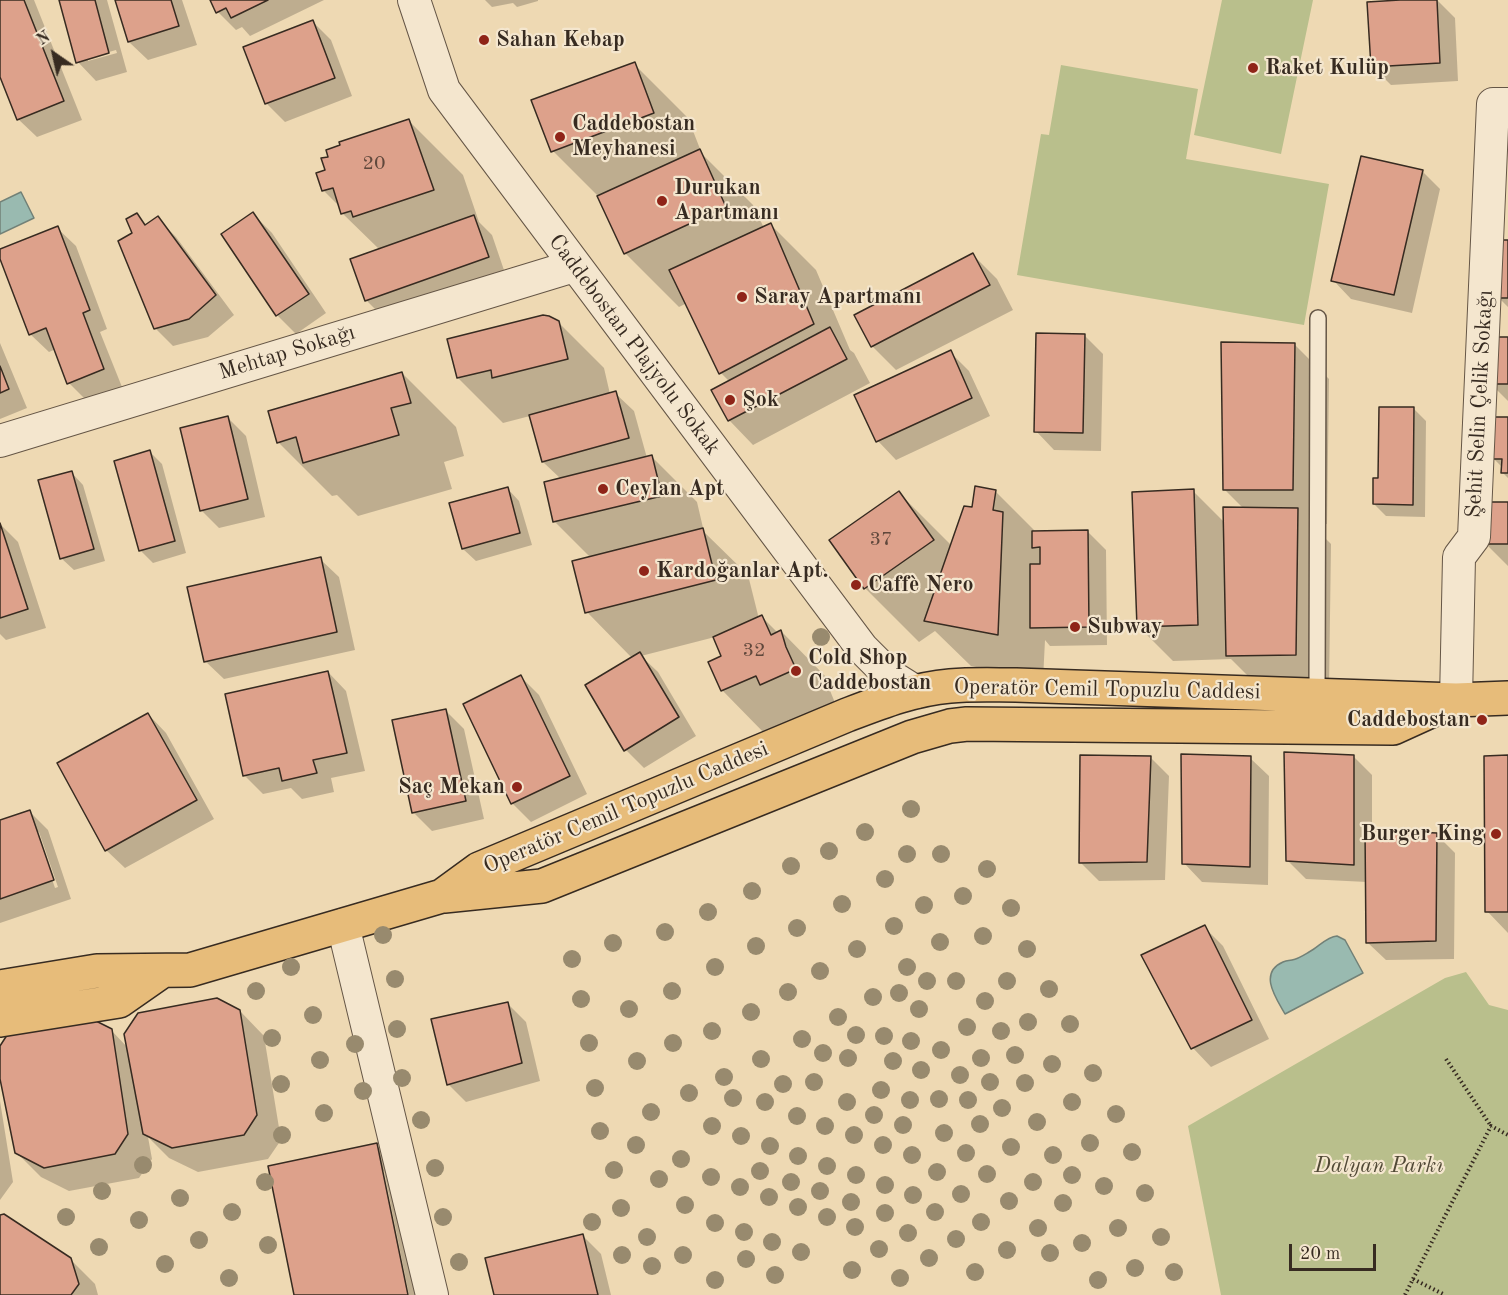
<!DOCTYPE html>
<meta charset="utf-8">
<style>
body{margin:0}
#map{position:relative;width:1508px;height:1295px;overflow:hidden;background:#eed9b3;font-family:"Old Standard TT",serif}
canvas{display:block}
.north{position:absolute;left:24px;top:24px;width:60px;height:60px;-webkit-text-stroke:4px #f4e6ce;paint-order:stroke;rotate:326deg;font-size:16px;font-weight:700;line-height:24px;text-align:center;color:#372b21}
.north::after{content:'';display:block;margin:auto;width:21px;height:27px;background:#372b21;clip-path:polygon(50% 0,100% 100%,50% 72%,0 100%)}
.scale{position:absolute;left:1289px;top:1244px;width:87px;height:27px;box-sizing:border-box;border:3px solid #372b21;border-top:0;padding-left:8px;font-size:18px;line-height:21px;white-space:nowrap;color:#372b21;-webkit-text-stroke:4px #f4e6ce;paint-order:stroke}
</style>
<div id="map">
<canvas width="1508" height="1295"></canvas>
<div class="north">N</div>
<div class="scale">20 m</div>
</div>
<script>
const ctx = document.querySelector('canvas').getContext('2d');
ctx.lineJoin = 'round';
function fillPath(path, color) {
  ctx.fillStyle = color;
  ctx.fill(path, 'evenodd');
}
function stroke(path, color, width, dash) {
  ctx.strokeStyle = color;
  ctx.lineWidth = width;
  ctx.lineCap = dash ? 'butt' : 'round';
  ctx.setLineDash(dash || []);
  ctx.stroke(path);
}
function label(font, color, halo, rows, align = 'center') {
  ctx.font = font + ' "Old Standard TT",serif';
  ctx.lineWidth = 4.5;
  ctx.setLineDash([]);
  ctx.textBaseline = 'middle';
  ctx.strokeStyle = halo;
  ctx.fillStyle = color;
  for (const [text, x, y, turn = 0] of rows) {
    ctx.save();
    ctx.translate(x, y);
    ctx.rotate((+turn || 0) * Math.PI / 180);
    ctx.textAlign = isNaN(turn) ? turn : align;
    if (halo) ctx.strokeText(text, 0, 0);
    ctx.fillText(text, 0, 0);
    ctx.restore();
  }
}
fillPath(new Path2D(`
 M1222,0h91l-32,154 -87,-19z
 M1061,65l137,24 -12,70 143,25 -25,141 -287,-50 24,-141 8,1z
 M1466,972l23,33 19,5v285h-287l-33,-169 257,-148z`), '#b9bf8c');
const water = new Path2D(`
 M21,192l13,26 -34,16v-32z
 M1337,936l8,4 18,33 -78,41c-9,-16 -27,-41 -2,-52 5,-2 5,-1 9,-2 6,-1 12,-5 17,-8 10,-5 17,-15 28,-16z`);
fillPath(water, '#99bab0');
stroke(water, '#728177', 1.5);
fillPath(new Path2D(`
 M0,0h34l48,120 -45,17 -19,-18 -18,-47z
 M60,0h47l20,72 -31,9 -18,-19zM116,50l1,3 -29,8v-3z
 M116,0h66l15,45 -49,15 -19,-18z
 M212,0h112l-74,36 -8,-9 -6,3 -18,-18z
 M485,0h53v1l-21,6 -4,-4 -21,4z
 M1427,0h10l18,18 3,63 -67,4 -19,-19z
 M313,22l18,18 21,56 -67,26 -18,-18 -22,-56z
 M634,64l54,54 14,36 51,51 11,23 7,-3 45,45 34,80 4,3 16,30 -117,62 -24,-25 1,-38 -9,-9 -34,-70 -8,4 -54,-54 -25,-55 -47,-47z
 M409,121l54,54 16,47 13,13 14,41 -121,43 -19,-19 14,-50 -38,-37 -1,-5 -18,-18 7,-32 12,-12z
 M1422,171l18,18 -28,124 -61,-14 -18,-19z
 M253,214l19,19 54,80 -30,21 -19,-19 -54,-80z
 M136,215l11,11 10,-8 19,19 58,78 -26,22 -35,9 -18,-18 -21,-94z
 M57,228l19,18 31,83 -7,3 22,55 -35,14 -18,-18 -13,-34 -7,3 -19,-18 -30,-80v-4z
 M1508,242v65l-10,-10z
 M973,255l24,24 16,31 -117,60 -24,-24z
 M558,322l46,46 6,26 5,-1 19,18 13,47 5,-1 45,45 7,30 44,43 11,44 3,-2 16,16 3,-2 45,46 5,16 9,22 -73,21 -45,-46 1,-33 -8,-20 -74,19 17,16 38,64 -52,32 -18,-18 6,-92 -45,-46 4,-54 -36,-36 -10,-39 16,-4 -18,-17 -13,-46 -27,7 -45,-45z
 M1084,335l19,19 -2,97 -47,-1 -18,-19z
 M1508,339v62l-18,-18z
 M0,343l27,65 -27,11z
 M1294,344l35,35 -2,145h-16l20,20 -2,145 -67,1 -31,-31 -58,2 -34,-34 54,-136 32,32 19,-14 -19,-19z
 M950,352l19,19 21,45 -94,44 -18,-19z
 M402,373l54,54 8,29 -20,6 8,27 -94,27 -21,-21 -5,1 -54,-54z
 M1414,409l12,12 -1,96 -39,-1 -12,-12z
 M228,418l18,18 19,81 -46,11 -18,-18z
 M1508,419v59l-5,-5v-5l-10,-10z
 M150,452l12,12 24,89 -33,10 -12,-12 -25,-89z
 M71,472l12,13 22,76 -31,9 -13,-12z
 M507,488l12,13 13,44 -56,16 -13,-12 -12,-45z
 M995,491l41,41h52l18,18 1,95 -57,1 -5,-6 -2,40 -72,-14 -36,-35 -16,11 -54,-54 34,-95 53,53 21,-37z
 M1508,503v63l-22,-22z
 M0,524l18,18 28,86 -40,12 -6,-6z
 M320,559l19,18 16,73 -131,29 -19,-18z
 M328,672l18,19 19,80 -34,7 3,14 -32,7 -11,-11 -28,6 -19,-19z
 M521,677l18,18 48,99 -56,28 -19,-19z
 M445,710l19,19 20,90 -52,12 -19,-19z
 M148,714l18,19 48,86 -89,49 -19,-18z
 M1150,757l19,19 -4,104 -66,1 -19,-19z
 M1354,757l18,18v57l64,2 19,19 -1,106 -68,1 -19,-18v-60l-61,-3 -18,-18z
 M1508,757v176l-21,-22z
 M1250,758l19,18 -1,109 -66,-3 -18,-19z
 M30,812l18,18 23,69 -71,24v-101zM36,832h3l19,55 -3,1z
 M1204,927l19,19 46,93 -58,28 -18,-19z
 M508,1004l18,18 14,59 -74,21 -18,-18z
 M240,1011l24,25 17,104 -13,19 -70,13 -29,-14 -21,-21 4,22 -13,19 -70,13 -28,-14 -25,-25 -16,-81v-22l111,-19 17,18z
 M0,1101l13,81 -13,18z
 M376,1145l24,24 26,126h-17l-25,-124h-3l25,124h-110z
 M0,1216l70,43 25,25 3,11h-98z
 M582,1235l19,19 10,41h-115z`), '#0003');
const building = new Path2D(`
 M0,0h24l40,101 -47,19 -17,-43z
 M59,0h36l14,53 -33,10z
 M115,0h56l8,26 -51,16z
 M210,0h58l-37,18 -5,-10 -10,5z
 M1400,0h37l3,63 -69,4 -4,-65z
 M313,20l22,58 -70,26 -22,-57z
 M635,62l19,51 -103,39 -20,-52z
 M409,119l25,71 -81,27 -2,-6 -10,3 -8,-26 -11,3 -6,-18 9,-3 -4,-12 7,-1 -2,-7 14,-5 -1,-3z
 M700,149l26,58 -102,47 -27,-58z
 M1361,156l62,14 -29,125 -63,-14z
 M253,212l56,82 -33,22 -55,-82z
 M137,213l8,12 13,-9 58,79 -27,24 -35,10 -36,-88 14,-8 -6,-14z
 M474,215l15,42 -124,44 -15,-42z
 M771,223l43,101 -95,50 -50,-104z
 M58,226l32,84 -7,3 21,56 -37,15 -21,-56 -17,7 -29,-76v-10z
 M1497,240h11v58h-11z
 M973,253l17,32 -119,62 -17,-32z
 M543,315l6,1 10,5 9,38 -76,19 -1,-8 -34,8 -10,-39z
 M830,327l17,32 -119,62 -17,-31z
 M1036,333l49,1 -2,99 -49,-1z
 M1490,337h18v47h-20z
 M1221,342l74,1 -2,147h-70z
 M951,350l21,48 -96,44 -22,-47z
 M0,366l9,23 -9,4z
 M402,372l9,31 -20,5 8,27 -96,28 -7,-26 -19,6 -9,-32z
 M616,391l13,47 -87,24 -13,-47z
 M1379,407h35l-1,98 -40,-1v-26h5z
 M228,416l20,83 -48,12 -20,-83z
 M1492,417h16v56h-7l1,-14h-11z
 M150,450l25,91 -36,10 -25,-90z
 M652,455l10,41 -109,26 -9,-40z
 M72,471l22,78 -34,10 -22,-79z
 M975,486l21,4 -3,20 10,2 -5,123 -74,-14 40,-115 8,1z
 M508,487l12,46 -58,16 -13,-46z
 M1194,489l4,136 -61,2 -5,-135z
 M899,491l35,49 -70,49 -35,-49z
 M1485,502h23v42h-23z
 M1223,507l75,1 -2,147 -70,1z
 M0,523l28,86 -28,9z
 M703,528l13,52 -131,33 -13,-52z
 M1088,530l1,97 -59,1v-64h10v-17l-8,1v-17z
 M321,557l16,75 -133,30 -17,-75z
 M762,615l9,20 10,-5 5,17 10,22 -36,16 -4,-9 -35,15 -13,-29 13,-6 -8,-19z
 M640,652l39,65 -55,34 -39,-66z
 M328,671l19,82 -34,7 4,13 -35,8 -3,-13 -36,8 -18,-82z
 M521,675l49,101 -59,28 -48,-100z
 M446,709l20,92 -54,12 -20,-93z
 M148,713l49,87 -92,51 -48,-88z
 M1284,752l70,3v110l-68,-4z
 M1181,754l70,2 -1,111 -68,-3z
 M1080,755l71,1 -4,106 -68,1z
 M1508,755v157h-23l-1,-156z
 M30,810l24,70 -54,19v-79z
 M1365,830l72,3 -1,108 -70,2z
 M1205,925l47,95 -61,29 -50,-94z
 M217,998l23,12 17,105 -13,20 -72,13 -29,-14 -19,-100 14,-21z
 M508,1002l14,61 -75,22 -16,-66z
 M88,1017l24,12 16,105 -13,20 -71,14 -29,-15 -15,-74v-33l9,-14z
 M377,1143l31,152h-114l-26,-129z
 M4,1214l67,44 8,26 -8,11h-71v-80z
 M583,1234l15,61h-104l-9,-37z`);
fillPath(building, '#dda18b');
stroke(building, '#372b21', 1.5);
const service = new Path2D(`
 M1317,695l1,-377`);
const minor = new Path2D(`
 M414,0l30,90 418,558 27,27 27,17
 M0,441l574,-175
 M1456,700l3,-143 15,-20 19,-433h15
 M343,925l89,370`);
const primary = new Path2D(`
 M444,896l98,-10 370,-149 38,-11 17,-2 426,4 55,-25
 M0,987l97,-16 93,-1 252,-74 37,-27 368,-154c34,-13 67,-26 103,-29 22,-2 44,-1 66,-1l440,15 52,-2
 M0,1020l119,-19 43,-30`);
stroke(service, '#655646', 18);
stroke(minor, '#655646', 34);
stroke(primary, '#372b21', 36);
stroke(new Path2D(`
 M1446,1059l45,67
 M1413,1279l78,-153 17,9
 M1405,1295l8,-16 32,16`), '#372b21', 4, [1.5, 3]);
stroke(service, '#f4e6ce', 15);
stroke(minor, '#f4e6ce', 32);
stroke(primary, '#e7bc7a', 33);
ctx.fillStyle = '#988a6e';
for (const [x, y] of [
 [821,637],
 [911,809],
 [865,832],
 [829,851],
 [907,854],
 [941,854],
 [791,866],
 [987,869],
 [885,879],
 [752,891],
 [963,896],
 [842,904],
 [924,905],
 [1011,908],
 [708,912],
 [894,926],
 [797,928],
 [665,932],
 [383,935],
 [983,936],
 [940,942],
 [613,943],
 [756,946],
 [857,949],
 [1027,949],
 [572,959],
 [291,967],
 [715,967],
 [907,967],
 [820,971],
 [395,979],
 [927,981],
 [956,981],
 [1007,981],
 [1049,989],
 [256,991],
 [672,991],
 [788,992],
 [899,993],
 [873,997],
 [581,999],
 [985,1001],
 [629,1009],
 [919,1009],
 [751,1012],
 [313,1015],
 [838,1017],
 [1028,1022],
 [1070,1024],
 [967,1027],
 [397,1029],
 [712,1031],
 [1001,1031],
 [856,1035],
 [884,1036],
 [272,1038],
 [802,1039],
 [911,1041],
 [589,1043],
 [673,1043],
 [355,1044],
 [941,1050],
 [823,1053],
 [1015,1055],
 [848,1058],
 [981,1058],
 [761,1059],
 [320,1060],
 [637,1061],
 [893,1061],
 [1052,1064],
 [921,1070],
 [1093,1073],
 [960,1075],
 [724,1077],
 [402,1078],
 [814,1082],
 [990,1082],
 [1025,1083],
 [281,1084],
 [783,1084],
 [595,1088],
 [881,1090],
 [363,1091],
 [689,1093],
 [733,1098],
 [939,1099],
 [910,1100],
 [968,1100],
 [765,1102],
 [847,1102],
 [1072,1102],
 [1002,1108],
 [651,1112],
 [324,1113],
 [1116,1114],
 [874,1115],
 [797,1116],
 [421,1120],
 [1037,1122],
 [980,1124],
 [903,1125],
 [712,1126],
 [825,1126],
 [600,1131],
 [944,1133],
 [282,1135],
 [854,1135],
 [741,1136],
 [1090,1143],
 [636,1145],
 [883,1145],
 [770,1146],
 [1011,1147],
 [1132,1152],
 [966,1153],
 [912,1155],
 [1053,1155],
 [798,1156],
 [681,1159],
 [143,1165],
 [827,1166],
 [435,1168],
 [614,1170],
 [760,1171],
 [937,1172],
 [987,1174],
 [856,1175],
 [1072,1175],
 [711,1177],
 [659,1179],
 [265,1182],
 [791,1182],
 [1033,1182],
 [885,1185],
 [1104,1186],
 [740,1187],
 [102,1191],
 [820,1191],
 [1145,1193],
 [961,1194],
 [913,1195],
 [769,1197],
 [180,1198],
 [1009,1201],
 [851,1202],
 [1063,1203],
 [685,1205],
 [798,1207],
 [621,1208],
 [232,1212],
 [935,1212],
 [885,1213],
 [66,1217],
 [443,1217],
 [827,1217],
 [139,1220],
 [592,1222],
 [981,1222],
 [715,1223],
 [855,1227],
 [1038,1228],
 [1118,1228],
 [744,1232],
 [908,1233],
 [647,1237],
 [1161,1237],
 [956,1239],
 [199,1240],
 [772,1242],
 [1082,1243],
 [268,1245],
 [99,1247],
 [879,1249],
 [1007,1250],
 [801,1252],
 [1050,1253],
 [622,1255],
 [683,1255],
 [929,1258],
 [746,1259],
 [459,1262],
 [165,1264],
 [652,1266],
 [1135,1268],
 [852,1270],
 [975,1272],
 [1174,1272],
 [775,1275],
 [229,1278],
 [900,1278],
 [715,1280],
 [1098,1280]
]) {
  ctx.beginPath();
  ctx.arc(x, y, 9, 0, 2 * Math.PI);
  ctx.fill();
}
for (const [x, y, r, color] of [
 [484,40,6,"#8f2418"],
 [1253,68,6,"#8f2418"],
 [560,137,6,"#8f2418"],
 [662,201,6,"#8f2418"],
 [742,297,6,"#8f2418"],
 [730,400,6,"#8f2418"],
 [603,489,6,"#8f2418"],
 [644,571,6,"#8f2418"],
 [856,585,6,"#8f2418"],
 [1075,627,6,"#8f2418"],
 [796,671,6,"#8f2418"],
 [1482,720,6,"#8f2418"],
 [517,787,6,"#8f2418"],
 [1496,834,6,"#8f2418"]
]) {
  const dot = new Path2D();
  dot.arc(x, y, r, 0, 2 * Math.PI);
  ctx.fillStyle = color;
  ctx.fill(dot);
  stroke(dot, '#f4e6ce', 2);
}
label('20px', '#60483c', null, [
 ["20",374,164],
 ["37",881,540],
 ["32",754,651]
]);
label('bold 22px', '#372b21', '#f4e6ce', [
 ["Sahan Kebap",496,40],
 ["Raket Kulüp",1265,68],
 ["Caddebostan",572,124],
 ["Meyhanesi",572,149],
 ["Durukan",674,188],
 ["Apartmanı",674,213],
 ["Saray Apartmanı",754,297],
 ["Şok",742,400],
 ["Ceylan Apt",615,489],
 ["Kardoğanlar Apt.",656,571],
 ["Caffè Nero",868,585],
 ["Subway",1087,627],
 ["Cold Shop",808,658],
 ["Caddebostan",808,683],
 ["Caddebostan",1470,720,"right"],
 ["Saç Mekan",505,787,"right"],
 ["Burger King",1484,834,"right"]
], 'left');
label('22px', '#372b21', '#f4e6ce', [
 ["Caddebostan Plajyolu Sokak",634,345,53],
 ["Mehtap Sokağı",287,353,-17],
 ["Şehit Selin Çelik Sokağı",1480,404,-87],
 ["Operatör Cemil Topuzlu Caddesi",1107,690,1],
 ["Operatör Cemil Topuzlu Caddesi",626,808,-23]
]);
label('italic 22px', '#514936', '#f4e6ce', [
 ["Dalyan Parkı",1379,1166]
]);
</script>
